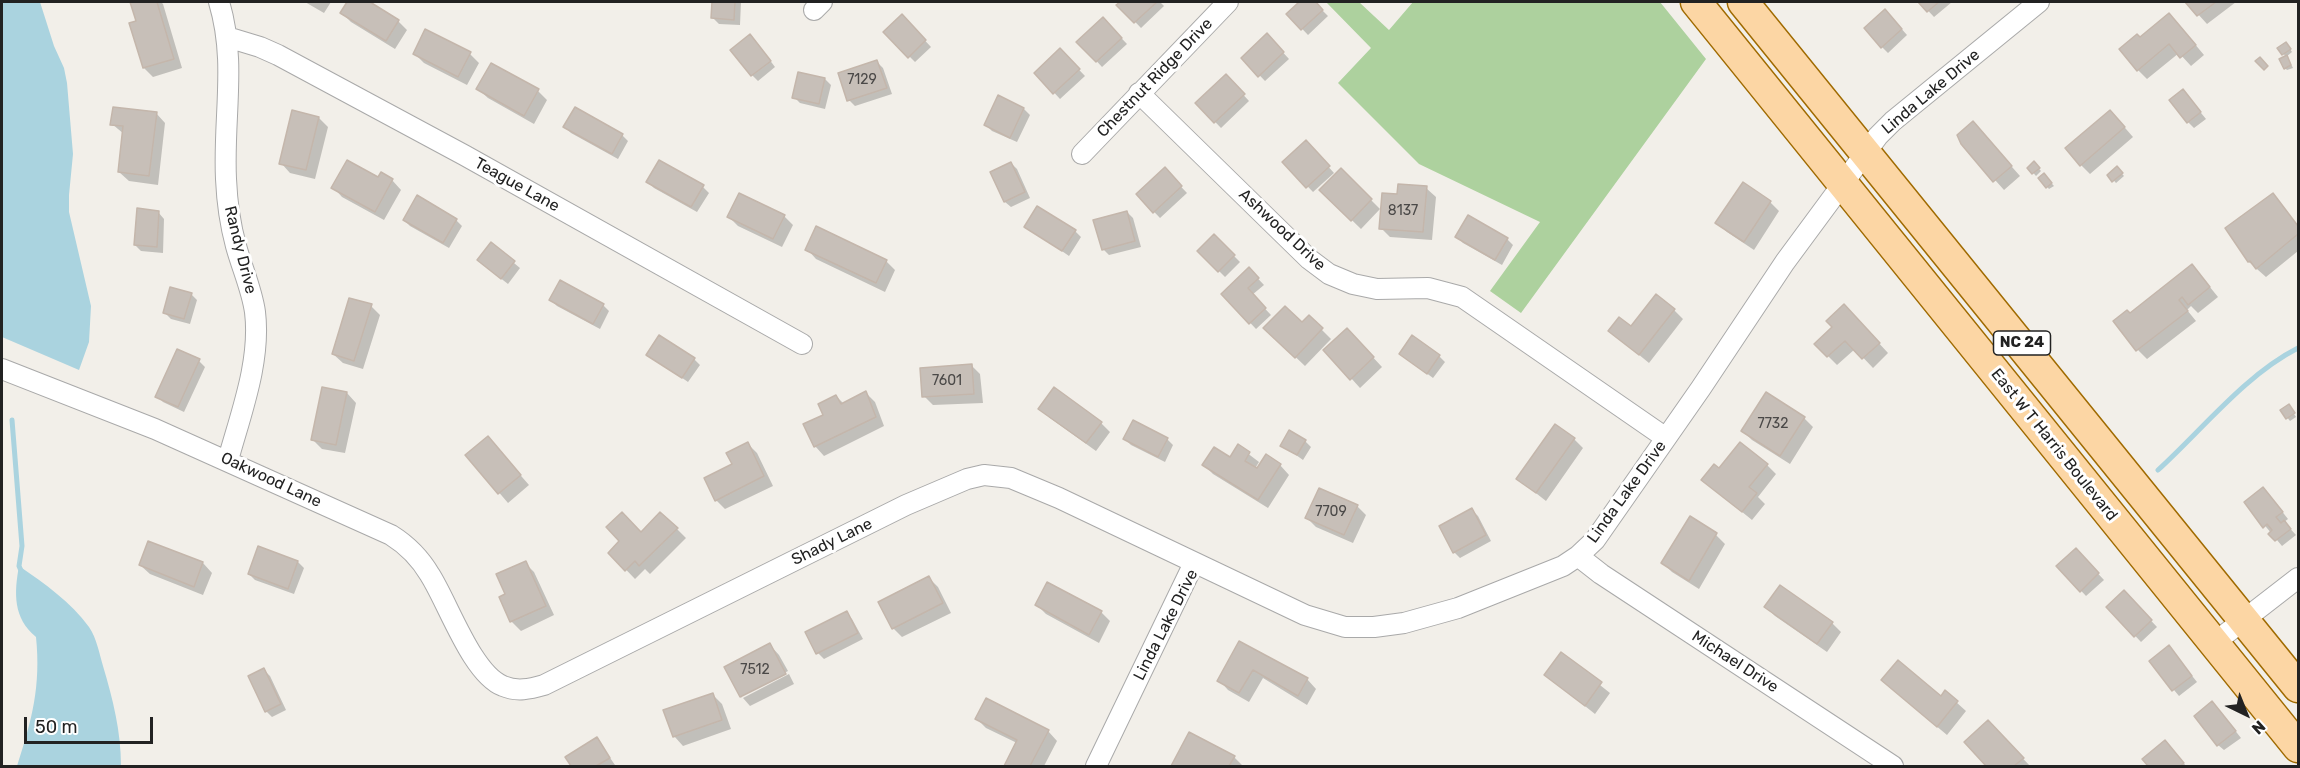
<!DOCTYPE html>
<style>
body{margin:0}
#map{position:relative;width:2300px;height:768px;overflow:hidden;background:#f2efe9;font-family:Rubik,sans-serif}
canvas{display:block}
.frame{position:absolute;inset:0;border:3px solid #222;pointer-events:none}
.north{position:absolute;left:2216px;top:684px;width:60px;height:60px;-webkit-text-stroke:4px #fff;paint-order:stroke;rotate:137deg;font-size:16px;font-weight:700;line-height:24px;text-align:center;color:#222}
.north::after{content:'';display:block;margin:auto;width:21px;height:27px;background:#222;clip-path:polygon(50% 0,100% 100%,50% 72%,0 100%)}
.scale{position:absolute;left:24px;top:717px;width:129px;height:27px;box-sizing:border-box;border:3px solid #222;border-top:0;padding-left:8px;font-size:18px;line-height:21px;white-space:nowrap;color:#222;-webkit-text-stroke:4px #fff;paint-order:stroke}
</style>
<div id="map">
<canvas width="2300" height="768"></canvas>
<div class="frame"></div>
<div class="north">N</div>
<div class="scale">50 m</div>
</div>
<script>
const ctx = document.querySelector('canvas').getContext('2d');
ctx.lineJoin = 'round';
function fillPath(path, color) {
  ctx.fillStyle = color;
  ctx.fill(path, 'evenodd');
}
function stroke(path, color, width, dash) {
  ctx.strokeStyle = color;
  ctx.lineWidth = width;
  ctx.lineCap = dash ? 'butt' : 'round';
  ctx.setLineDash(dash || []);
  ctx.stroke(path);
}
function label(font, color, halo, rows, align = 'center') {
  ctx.font = font + ' Rubik,sans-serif';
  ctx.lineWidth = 6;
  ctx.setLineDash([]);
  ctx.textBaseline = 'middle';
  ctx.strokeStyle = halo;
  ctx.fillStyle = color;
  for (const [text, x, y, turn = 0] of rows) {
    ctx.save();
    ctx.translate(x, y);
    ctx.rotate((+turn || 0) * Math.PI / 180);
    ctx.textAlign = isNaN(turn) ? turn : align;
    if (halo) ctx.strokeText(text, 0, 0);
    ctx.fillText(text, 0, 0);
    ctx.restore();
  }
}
fillPath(new Path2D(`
 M1326,2h33l30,28 24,-28h247l46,57 -185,254 -31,-22 50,-69 -121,-58 -81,-81 33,-35z`), '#add19e');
fillPath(new Path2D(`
 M2,2h38l14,44 10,22 3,15 6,71 -4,41v17l22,94 -2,36 -10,28 -77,-33z
 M19,566c26,18 52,36 70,61 8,12 10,26 14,39 10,34 18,65 18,100h-104c15,-46 24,-80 19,-129 -23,-19 -22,-44 -17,-71z`), '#aad3df');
fillPath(new Path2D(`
 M132,2h29l2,2 19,64 -29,9 -9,-9 -13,-44 7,-2z
 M305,2h26l-7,11z
 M349,2h18l31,19 9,9 -12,19 -44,-27 -9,-9z
 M714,2h27l-1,23 -21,-1 -6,-6z
 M1122,2h38l4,4 -23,22 -22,-23z
 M1301,2h13l14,14 -20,19 -20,-21z
 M1920,2h32l-18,15z
 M2187,2h49l-29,22z
 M902,16l29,31 -16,15 -30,-30z
 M1891,17l16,18 -19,18 -6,-6z
 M1103,19l24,25 -25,23 -23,-25z
 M2178,24l26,31 -13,11 -12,-13 -32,26 -9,-9 2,-32z
 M1267,35l22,24 -24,22 -22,-23z
 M756,42l19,25 -17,14 -6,-6z
 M2288,46l4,6 -6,5 -7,-9z
 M1060,50l25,26 -25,23 -24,-26z
 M415,54h55l9,9 -12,22 -43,-22z
 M2289,60l4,8 -6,2 -2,-2z
 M877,62l6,6 9,26 -37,12 -6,-6z
 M1226,76l23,25 -28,27 -24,-25z
 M825,79l6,6 -6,24 -25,-6 -6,-6z
 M478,89l60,2 9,9 -13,24 -46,-26z
 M2183,91l23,28 -12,9 -6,-6z
 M999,97l25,12 6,6 -13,27 -25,-11 -6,-6z
 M156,113l9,10 -7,62 -29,-4 -10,-9 5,-38 -12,-10z
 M319,118l9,9 -13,52 -25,-6 -9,-10z
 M2119,121l14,16 -43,37 -9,-9z
 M565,127l57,8 6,6 -10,18 -47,-26z
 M1982,133l38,43 -16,14 -42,-47z
 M1306,142l28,31 -21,19 -29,-30z
 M1011,163l6,6 13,29 -19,9 -6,-5z
 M2034,163l7,8 -5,5 -7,-8z
 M2117,168l7,8 -8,7 -7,-8z
 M1165,170l22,23 -27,25 -22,-23z
 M1341,170l39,39 -19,20 -40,-39z
 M2044,175l10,11 -5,3 -9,-11z
 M378,179l14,1 9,10 -17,30 -42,-23 -9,-10z
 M648,182l55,5 6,6 -12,19 -43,-24z
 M1426,188l10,9 -4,43 -42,-3 -9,-9 17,-32z
 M2273,195l25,31v25l-32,26 -17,-15 -22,-34z
 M1770,202l9,9 -25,39 -27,-18 -10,-10z
 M158,212l6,7 -1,34 -22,-2 -6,-6z
 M1127,212l6,6 8,29 -32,8 -6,-6z
 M784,216l9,9 -11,22 -44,-21 -9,-9z
 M404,220h52l6,6 -13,22 -39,-22z
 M1026,226l49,5 6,6 -12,19z
 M1214,236l26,26 -15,15 -26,-26z
 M1457,237l50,2 6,6 -11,20 -39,-22z
 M491,244l29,24 -12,16 -23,-18z
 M807,249l79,12 9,9 -10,22 -69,-33z
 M1249,269l15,16 -12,10 19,20 -15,14 -33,-35z
 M2201,276l17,21 -20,16 -7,-7 -4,4 9,11 -49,38 -9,-9 -8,-35z
 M191,294l6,6 -7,24 -19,-5 -6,-6z
 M551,300l52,5 6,6 -9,18 -43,-23z
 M371,306l9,9 -17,54 -20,-6 -10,-9z
 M1674,310l9,9 -34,44 -39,-32 22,-3z
 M1853,315l35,38 -15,15 -18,-19 -18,16 -21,-21z
 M1309,317l22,22 -26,27 -40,-38 37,-4z
 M1356,339l26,28 -22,21 -9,-10z
 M648,354l46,5 6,6 -12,17z
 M1401,354l38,2 6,6 -12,16z
 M199,361l6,6 -21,45 -21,-10 -6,-6z
 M971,365l9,9 3,29 -50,2 -9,-9z
 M347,393l9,10 -11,50 -23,-4 -9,-9z
 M866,393l9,9 9,24 -60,30 -9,-10 10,-31 11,-19 8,8z
 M1767,394l37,24 9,9 -23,37 -38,-24 -9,-9z
 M1040,409l61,14 9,9 -14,19 -46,-33z
 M2291,409l5,8 -6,4 -8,-10z
 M488,438l41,47 -21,18 -41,-48z
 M1125,439h42l6,6 -8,17 -34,-17z
 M1574,439l9,9 -37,53 -28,-22z
 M1305,441l6,6 -8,13 -21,-15z
 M748,444l9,9 16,33 -48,23 -9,-9z
 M1238,446l21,16 -5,8 26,-5 9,10 -21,33 -55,-34 -9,-9 26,-6z
 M1767,465l9,9 -18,23 7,7 -13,16 -49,-40 16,-10z
 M2269,495l19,24 -4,3 12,13 -14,11 -36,-43z
 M1357,506l9,9 -13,28 -37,-16 -9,-9z
 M1472,510l6,6 13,25 -31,17 -6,-6z
 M677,529l9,9 -36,36 -5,-5 -10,10 -25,-26 11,-12 20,-7z
 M1716,535l9,9 -26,45 -27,-17 -10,-10z
 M149,543l54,20 9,10 -9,22 -53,-21 -10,-9z
 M259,548l39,14 6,6 -10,26 -39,-14 -6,-6z
 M2076,550l28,30 -18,16 -28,-30z
 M525,563l9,9 20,43 -33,16 -10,-10 -10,-23 6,-3z
 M929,578l9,9 13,26 -49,24 -9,-9z
 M2124,592l33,35 -16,15 -33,-35z
 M1037,605l64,7 9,9 -11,22 -53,-29z
 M1766,607l66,16 9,9 -14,20 -52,-36z
 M846,613l6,6 11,20 -39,20 -6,-6z
 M1240,643l67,36 9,10 -9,16 -44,-27 -14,24 -21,-12 -9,-10z
 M770,645l9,10 9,16 -46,24v3l-16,-31z
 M2169,647l28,35 -18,14 -5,-6z
 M1561,654l49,39 -15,21 -49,-39z
 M264,670l6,6 16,34 -14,7 -6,-6z
 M789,674l5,10 -44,22 -7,-8z
 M1892,689l49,9 5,-5 20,18 -19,24z
 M713,695l9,9 9,25 -48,17 -9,-10z
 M2218,709l23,29 -17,12 -6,-5z
 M977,719l71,12 9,10 -13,25h-38l11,-23 -31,-15z
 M1997,731l33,35h-41l-23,-24z
 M1190,734l44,23 9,9h-70z
 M597,739l18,26 -3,1h-40l-5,-9z
 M2171,748l15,18h-36l-6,-7z`), '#0003');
stroke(new Path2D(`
 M12,420l10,126 -3,20 3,7
 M2158,470c44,-40 87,-95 140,-122`), '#aad3df', 5);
const building = new Path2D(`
 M130,2h27l17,57 -31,9 -14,-45 7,-2z
 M347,2h23l29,18 -13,21 -46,-28z
 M712,2h23l-1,18 -23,-2z
 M1120,2h37l-23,21 -18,-18z
 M1299,2h17l7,8 -22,20 -15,-16z
 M1918,2h21l-12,10z
 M2185,2h31l-19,14z
 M1885,9l17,20 -21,19 -17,-20z
 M2169,13l27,32 -16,13 -11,-14 -32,27 -18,-22 18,-15 3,3z
 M902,14l24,26 -18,18 -25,-26z
 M1103,17l19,21 -26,24 -20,-20z
 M425,29l46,23 -13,25 -45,-23z
 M1267,33l17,19 -26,25 -17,-19z
 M750,34l21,27 -20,15 -21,-26z
 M2286,42l5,7 -9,6 -5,-7z
 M1060,48l20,21 -27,25 -19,-21z
 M2287,55l4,10 -7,4 -5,-10z
 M2260,57l8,9 -4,4 -9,-9z
 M877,60l10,28 -40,13 -9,-28z
 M491,63l48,26 -15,27 -48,-27z
 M798,72l27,6 -6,26 -27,-6z
 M1226,74l19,20 -31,29 -19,-20z
 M2183,89l18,23 -14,11 -18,-23z
 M998,95l26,13 -14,30 -26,-13z
 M113,107l44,5 -8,64 -31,-4 5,-46 -13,-1z
 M575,107l48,27 -11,20 -49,-27z
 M292,110l27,7 -13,53 -27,-6z
 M2110,110l15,17 -45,39 -15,-18z
 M1973,121l39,45 -19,16 -32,-38 -4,-9z
 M1306,140l24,26 -24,22 -24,-26z
 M347,160l31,17 3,-5 12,7 -18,33 -44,-24z
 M659,160l45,25 -13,22 -45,-25z
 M2034,161l6,7 -8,6 -5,-6z
 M1011,162l14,30 -21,10 -14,-30z
 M2117,166l6,7 -11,9 -5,-7z
 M1165,167l17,19 -29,27 -17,-19z
 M1341,168l31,31 -21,22 -32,-31z
 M2044,173l8,10 -6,5 -8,-10z
 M1743,182l28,19 -27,41 -29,-19z
 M1398,184l29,2 -4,46 -44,-3 3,-36 15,1z
 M739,193l46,22 -12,24 -46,-22z
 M2273,193l25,33v8l-42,35 -6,-8 -2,1 -23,-34z
 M417,195l40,24 -14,24 -40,-23z
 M1037,206l39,24 -14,21 -38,-24z
 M137,208l22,3 -2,36 -23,-2z
 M1127,211l8,30 -33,9 -9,-30z
 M1468,215l40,23 -13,22 -40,-23z
 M816,226l71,34 -11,23 -71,-33z
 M1214,234l21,21 -17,17 -21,-21z
 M491,242l24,19 -14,18 -24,-19z
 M2192,264l18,23 -22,18 -6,-8 -3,3 9,11 -52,40 -23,-30 14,-11 3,3z
 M1249,267l10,11 -11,10 18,20 -17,16 -28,-30z
 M560,280l44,24 -11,20 -44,-24z
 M170,287l22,6 -8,26 -21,-6z
 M1656,294l19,15 -36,46 -31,-24 11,-14 12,9z
 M349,298l23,6 -18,57 -22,-7z
 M1844,304l36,39 -18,16 -17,-18 -18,16 -13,-13 18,-17 -6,-6z
 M1285,306l17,16 7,-7 14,13 -28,30 -32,-30z
 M1347,328l27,29 -24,23 -27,-30z
 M659,335l36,23 -13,20 -36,-23z
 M1412,335l28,20 -13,19 -28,-20z
 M177,349l23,10 -22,48 -23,-10z
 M972,364l2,30 -52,3 -2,-29z
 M322,387l25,5 -11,53 -25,-5z
 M1054,387l48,35 -16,21 -48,-34z
 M866,391l10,26 -62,30 -11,-23 20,-9 -5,-11 18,-9 5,9z
 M1766,392l39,25 -25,39 -39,-25z
 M2289,404l6,9 -9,6 -6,-9z
 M1133,420l35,18 -10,19 -35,-18z
 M1555,424l20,14 -39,55 -20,-14z
 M1289,430l17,10 -9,15 -17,-9z
 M488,436l33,39 -23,19 -33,-39z
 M748,442l16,34 -49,25 -11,-23 28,-14 -6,-11z
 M1740,442l28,22 -19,23 8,6 -15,19 -41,-32 13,-16 5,4z
 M1238,444l12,8 -5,9 12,7 9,-14 15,10 -23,36 -56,-35 12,-18 16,10z
 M2263,487l20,25 -7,5 5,6 3,-3 7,9 -16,12 -7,-7 4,-4 -5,-6 -4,4 -19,-26z
 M1319,488l39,17 -14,30 -39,-17z
 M1472,508l14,27 -33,18 -14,-27z
 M622,512l19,20 19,-20 18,16 -39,38 -4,-5 -10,10 -17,-18 11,-12 -13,-14z
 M1690,516l27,17 -28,48 -28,-18z
 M148,541l55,21 -9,25 -55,-22z
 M258,546l40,15 -10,28 -40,-15z
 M2076,548l23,25 -19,19 -24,-26z
 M526,561l20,45 -36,16 -11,-25 6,-3 -9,-20z
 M929,576l14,27 -51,26 -14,-27z
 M1047,582l55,29 -13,24 -54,-30z
 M1780,585l53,37 -16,22 -53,-37z
 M2124,590l28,30 -18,17 -28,-30z
 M847,611l11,22 -42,21 -11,-22z
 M1239,641l69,37 -10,18 -45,-26 -14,23 -22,-12z
 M770,643l16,31 -46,23 -16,-30z
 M2169,645l23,31 -20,15 -23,-30z
 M1561,652l41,30 -17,24 -41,-31z
 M1898,660l43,36 4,-6 13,11 -21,26 -56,-47z
 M264,668l17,36 -16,8 -17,-36z
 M713,693l9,27 -49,17 -10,-27z
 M986,698l63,32 -19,36h-26l13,-26 -42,-21z
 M2212,701l24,30 -19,15 -23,-30z
 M1988,720l36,38 -10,8h-28l-22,-24z
 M1189,732l46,24 -6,10h-58z
 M597,737l13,21 -14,8h-25l-6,-9z
 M2165,740l19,23 -4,3h-32l-6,-7z`);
fillPath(building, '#c7bfb8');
stroke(building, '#c4b6ab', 1.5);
const minor = new Path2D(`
 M219,2c18,60 4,115 7,177 1,23 4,45 10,67 6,22 16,44 19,66 6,49 -14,101 -27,148
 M814,10l8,-8
 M227,37l33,10 18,8 186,100 338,189
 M1139,93l170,166 20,15 24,10 24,5 51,-1 34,9 204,141
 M1082,154l146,-152
 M2,369l153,60 236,106c16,10 29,23 39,40 18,28 42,99 73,111 14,6 27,3 41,-1l362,-180 61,-26 17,-4 27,3 48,20 246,117 40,12h29l30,-4 54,-15 105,-42 15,-10 17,-16 106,-152 84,-126 93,-126 15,-15 146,-119
 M1578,556l23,18 292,192
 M2214,643l84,-65
 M1096,766l98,-203`);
const primary = new Path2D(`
 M1696,2l602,745
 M1743,2l555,685`);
stroke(minor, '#a9a9a9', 22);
stroke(primary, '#a06b00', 33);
stroke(minor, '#fff', 20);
stroke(primary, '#fcd6a4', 30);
label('14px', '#4b4948', null, [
 ["7129",862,80],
 ["8137",1403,211],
 ["7601",947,381],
 ["7732",1773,424],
 ["7709",1331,512],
 ["7512",755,670]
]);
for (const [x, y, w] of [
 [2022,343,57]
]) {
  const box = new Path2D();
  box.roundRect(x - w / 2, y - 12, w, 24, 4.5);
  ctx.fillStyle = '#fff';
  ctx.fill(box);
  stroke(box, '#222', 1.5);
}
label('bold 15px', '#222', null, [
 ["NC 24",2022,343]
]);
label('16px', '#222', '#fff', [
 ["Chestnut Ridge Drive",1155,78,-46],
 ["Linda Lake Drive",1931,92,-40],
 ["Teague Lane",517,185,29],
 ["Ashwood Drive",1282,230,43],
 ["Randy Drive",240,250,76],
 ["East W T Harris Boulevard",2054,445,51],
 ["Oakwood Lane",271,480,25],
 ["Linda Lake Drive",1627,492,-54],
 ["Shady Lane",832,542,-26],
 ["Linda Lake Drive",1166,625,-63],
 ["Michael Drive",1735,662,33]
]);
</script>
